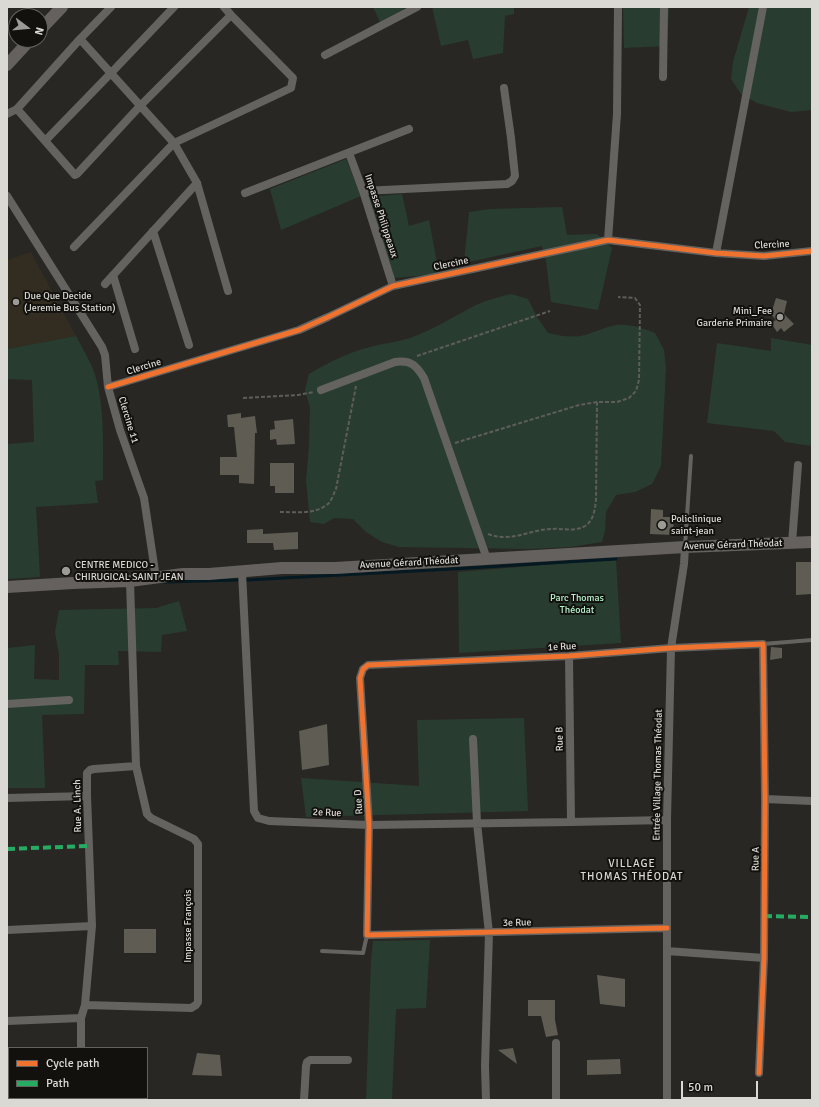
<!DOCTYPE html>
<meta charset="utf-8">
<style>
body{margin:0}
#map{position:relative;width:819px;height:1107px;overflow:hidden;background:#282723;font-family:Signika,sans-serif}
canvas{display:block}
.frame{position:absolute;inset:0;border:8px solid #dbd9d4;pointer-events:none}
.legend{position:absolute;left:8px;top:1047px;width:140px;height:52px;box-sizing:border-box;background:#12110e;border:1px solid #62615d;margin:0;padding:5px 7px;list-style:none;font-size:12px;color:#dbd9d4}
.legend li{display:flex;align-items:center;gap:8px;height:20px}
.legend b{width:20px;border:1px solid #62615d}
.north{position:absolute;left:8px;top:8px;width:40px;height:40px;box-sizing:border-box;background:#12110e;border:1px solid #62615d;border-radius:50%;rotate:106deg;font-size:11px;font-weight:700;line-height:16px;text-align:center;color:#dbd9d4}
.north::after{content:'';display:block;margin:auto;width:14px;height:18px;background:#9c9b96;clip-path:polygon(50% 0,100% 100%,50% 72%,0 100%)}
.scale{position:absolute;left:681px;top:1081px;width:77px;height:18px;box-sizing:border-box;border:2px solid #dbd9d4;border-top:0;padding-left:5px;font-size:12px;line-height:14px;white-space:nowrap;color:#dbd9d4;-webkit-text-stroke:3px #12110e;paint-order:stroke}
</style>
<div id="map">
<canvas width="819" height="1107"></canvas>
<div class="frame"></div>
<ul class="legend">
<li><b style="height:5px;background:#ef722f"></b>Cycle path</li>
<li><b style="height:5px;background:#26ab63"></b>Path</li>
</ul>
<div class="north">N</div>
<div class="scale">50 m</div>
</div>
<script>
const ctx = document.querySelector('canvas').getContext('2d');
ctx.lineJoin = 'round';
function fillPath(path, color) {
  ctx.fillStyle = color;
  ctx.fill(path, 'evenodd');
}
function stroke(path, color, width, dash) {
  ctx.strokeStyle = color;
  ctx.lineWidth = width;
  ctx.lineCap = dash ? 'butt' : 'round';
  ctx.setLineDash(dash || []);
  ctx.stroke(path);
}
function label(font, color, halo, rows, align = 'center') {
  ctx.font = font + ' Signika,sans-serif';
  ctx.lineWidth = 4;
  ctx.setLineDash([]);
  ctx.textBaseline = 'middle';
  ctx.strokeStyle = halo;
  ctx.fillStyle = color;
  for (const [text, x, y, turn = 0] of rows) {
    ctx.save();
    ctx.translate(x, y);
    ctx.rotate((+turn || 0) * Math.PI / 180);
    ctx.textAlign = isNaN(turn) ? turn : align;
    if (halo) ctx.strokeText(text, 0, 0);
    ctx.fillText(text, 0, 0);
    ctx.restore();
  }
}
fillPath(new Path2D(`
 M31,252l45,84 -69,13v-89z`), '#322d20');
fillPath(new Path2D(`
 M373,7h30l1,2 -24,13z
 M432,7h82v7l-9,2 -2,37 -30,6 -5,-19 -27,6z
 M623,7h46l-2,39 -43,2z
 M749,7h63v103l-21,2 -34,-9 -16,-9 -10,-15 2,-17z
 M346,159l15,37 -80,34 -11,-41z
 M402,194l7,32 20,-6 10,54 -45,4 -25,-81z
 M562,207l5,28 30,-1 15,14 -14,62 -47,-8 -5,-41 -4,-15 -78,17 5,-51 21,-3z
 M511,294l17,5 9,18 11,16c12,3 24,5 37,2 11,-3 22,-9 33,-10 13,-1 26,4 37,8l9,17 2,18 -5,98 -9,18 -17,8 -19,3 -10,17 -1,19 -3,11 -32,5 -39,2 -132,-2 -17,-5 -16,-10 -13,-13 -19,-1 -10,6 -14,-2 -4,-41 3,-36 1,-37 -5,-18 4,-16c20,-12 42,-23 65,-28 12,-3 24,-4 36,-8 23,-8 44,-22 66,-33 11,-5 23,-8 35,-11z
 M76,336c6,11 12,22 17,33 12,31 10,77 10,111l-8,1 3,22 -62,4 4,70 -33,2v-135l27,-2 -2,-62 -25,-1v-30z
 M771,338l41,7v101l-27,-4 -11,-11 -67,-8 10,-80 54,8z
 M616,559l5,84 -162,10 -1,-81z
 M179,601l8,30 -25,4 -1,17 -43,-1 1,14h-34l-1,49 -42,1 3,73h-38v-140l28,-3 -1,34 25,1v-25l-4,-23 4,-22 97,-2z
 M524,718l4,93 -222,6 -5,-39 118,8 -2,-66z
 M430,940l-4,68 -30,1 -4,91h-26l5,-140 2,-19z`), '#283d30');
stroke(new Path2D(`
 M247,580l205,-11 164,-10
 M164,582l74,-2`), '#041922', 3);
fillPath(new Path2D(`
 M776,298l11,3 -3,13 10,10 -10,8 -3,-4 -4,4 -6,-9 5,-3 -5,-6z
 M241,413v5l14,-2 2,17h-2l-1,51 -15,-1v-8h-19v-18h17l-3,-30h-6l-1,-12z
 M293,419l2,25 -18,1 -1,-6 -6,1v-10l5,-1 -1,-8z
 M270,463h24v30h-19v-7h-5z
 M651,509l12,1v7h11l-1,18 -23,-1z
 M263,529v5l35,-2v17l-24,1 -1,-7h-26v-13z
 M796,562h16v32l-16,1z
 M771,647l11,1v10l-12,2z
 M327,724l2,41 -27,5 -3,-39z
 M124,929h32v24h-32z
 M597,975l28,4v28l-25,-3z
 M528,1000h27v20l3,15 -12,2 -5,-21h-13z
 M513,1048l4,16 -19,-14z
 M197,1053l23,2 2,21 -30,-1z
 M620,1059l1,15 -34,1v-15z`), '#5e5c53');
stroke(new Path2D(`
 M417,356l133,-45
 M243,398l55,-3 16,-3
 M455,443l124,-38 18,-3h20l12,-4 7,-7 3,-11 1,-75 -5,-7 -17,-1
 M280,512c16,0 36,3 49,-9 3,-4 5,-10 7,-14l20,-103
 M488,534c6,2 11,3 18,3 15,0 30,-8 45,-8 11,-1 24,3 34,-3 9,-6 10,-17 11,-27l1,-97`), '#5e5d5a', 2, [4, 2]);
stroke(new Path2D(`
 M685,546l6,-90
 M763,644l49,-4
 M322,951l41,2 4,-18`), '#646360', 4);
stroke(new Path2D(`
 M80,39l94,104 23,40 31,108
 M325,55l92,-48
 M663,77l1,-70
 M17,109l58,66 2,-1 63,-68 91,-91 -7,-8
 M7,114l10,-5 63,-70 31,-32
 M45,141l66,-68 63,-66
 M349,153l14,38 30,95
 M363,191l144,-7 5,-3 3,-5 -4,-38 -7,-50
 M245,193l164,-64
 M7,196l95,151 3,8 3,32 12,43 24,68 12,80
 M153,231l36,114
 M608,240l9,-126 1,-107
 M74,247l100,-104 117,-55 2,-10 -62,-63
 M716,253l47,-246
 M113,275l22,74
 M105,284l92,-101
 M108,387l191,-57 29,-13 65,-31 215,-46 108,13 48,3 48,-5
 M321,390l74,-28c16,-2 21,3 29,16l63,181
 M792,543l6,-78
 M242,572l12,239 4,7 11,3 100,4 202,-3 96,-2
 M569,656l2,166
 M7,704l62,-4
 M473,739l4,84 12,110 -4,133 1,34
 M7,798l80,-2
 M765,799l47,2
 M667,928l-300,7 2,-110 -9,-147 3,-9 5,-4 201,-9 102,-8 92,-4 2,155 -1,159 -5,115
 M7,930l85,-4
 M667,951l97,7
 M85,1005l106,3 5,-3 2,-3v-158l-4,-5 -43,-21 -4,-4 -11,-48
 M7,1021l74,-3
 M556,1043v57
 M81,1048v-30l4,-13 7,-79 -5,-130v-23l3,-3 4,-1 42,-3 -6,-185
 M80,1100v-2
 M304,1100l2,-34 1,-4 3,-2h38
 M667,1100v-280l4,-172 13,-84 1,-17`), '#646360', 8);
stroke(new Path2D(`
 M40,30l22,-23
 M7,65l23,-25
 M7,587l66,-4 57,-2 53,-7h26l73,-6h53l350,-21 127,-5`), '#64615e', 12);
stroke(new Path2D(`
 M7,849l81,-3
 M764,916l48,1`), '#26ab63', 4, [8, 4]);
stroke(new Path2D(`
 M108,387l191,-57 29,-13 65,-31 215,-46 108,13 48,3 48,-5
 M667,928l-300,7 2,-110 -9,-147 3,-9 5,-4 201,-9 102,-8 92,-4 2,155 -1,159 -5,115`), '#ef722f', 5);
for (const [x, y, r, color] of [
 [16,302,4,"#9c9b96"],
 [780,317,4,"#9c9b96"],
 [662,525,5,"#9c9b96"],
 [66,571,5,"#9c9b96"]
]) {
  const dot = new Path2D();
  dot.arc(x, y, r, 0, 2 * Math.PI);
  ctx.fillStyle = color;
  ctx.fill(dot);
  stroke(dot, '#12110e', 1.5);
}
label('10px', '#dbd9d4', '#12110e', [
 ["Impasse Philippeaux",381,216,72],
 ["Clercine",772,245,-3],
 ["Clercine",451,264,-12],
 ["Clercine",144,367,-17],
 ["Clercine 11",128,420,73],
 ["Avenue Gérard Théodat",733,545,-2],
 ["Avenue Gérard Théodat",409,563,-3],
 ["1e Rue",562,647,-3],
 ["Rue B",560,739,-91],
 ["Entrée Village Thomas Théodat",658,775,-89],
 ["Rue D",359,802,-94],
 ["Rue A. Linch",78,806,-91],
 ["2e Rue",327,813,2],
 ["Rue A",756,859,-89],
 ["3e Rue",517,923,-1],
 ["Impasse François",188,926,-90]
]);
label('10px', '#dbd9d4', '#12110e', [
 ["Due Que Decide",24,296],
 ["(Jeremie Bus Station)",24,308],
 ["Mini_Fee",772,311,"right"],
 ["Garderie Primaire",772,323,"right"],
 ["Policlinique",671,519],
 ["saint-jean",671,531],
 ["CENTRE MEDICO -",75,565],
 ["CHIRUGICAL SAINT JEAN",75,577]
], 'left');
label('10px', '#b5f0cb', '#12110e', [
 ["Parc Thomas",577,598],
 ["Théodat",577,610]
]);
ctx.letterSpacing = '1px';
label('11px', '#dbd9d4', '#12110e', [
 ["VILLAGE",632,864],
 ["THOMAS THÉODAT",632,877]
]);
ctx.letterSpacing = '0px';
</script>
